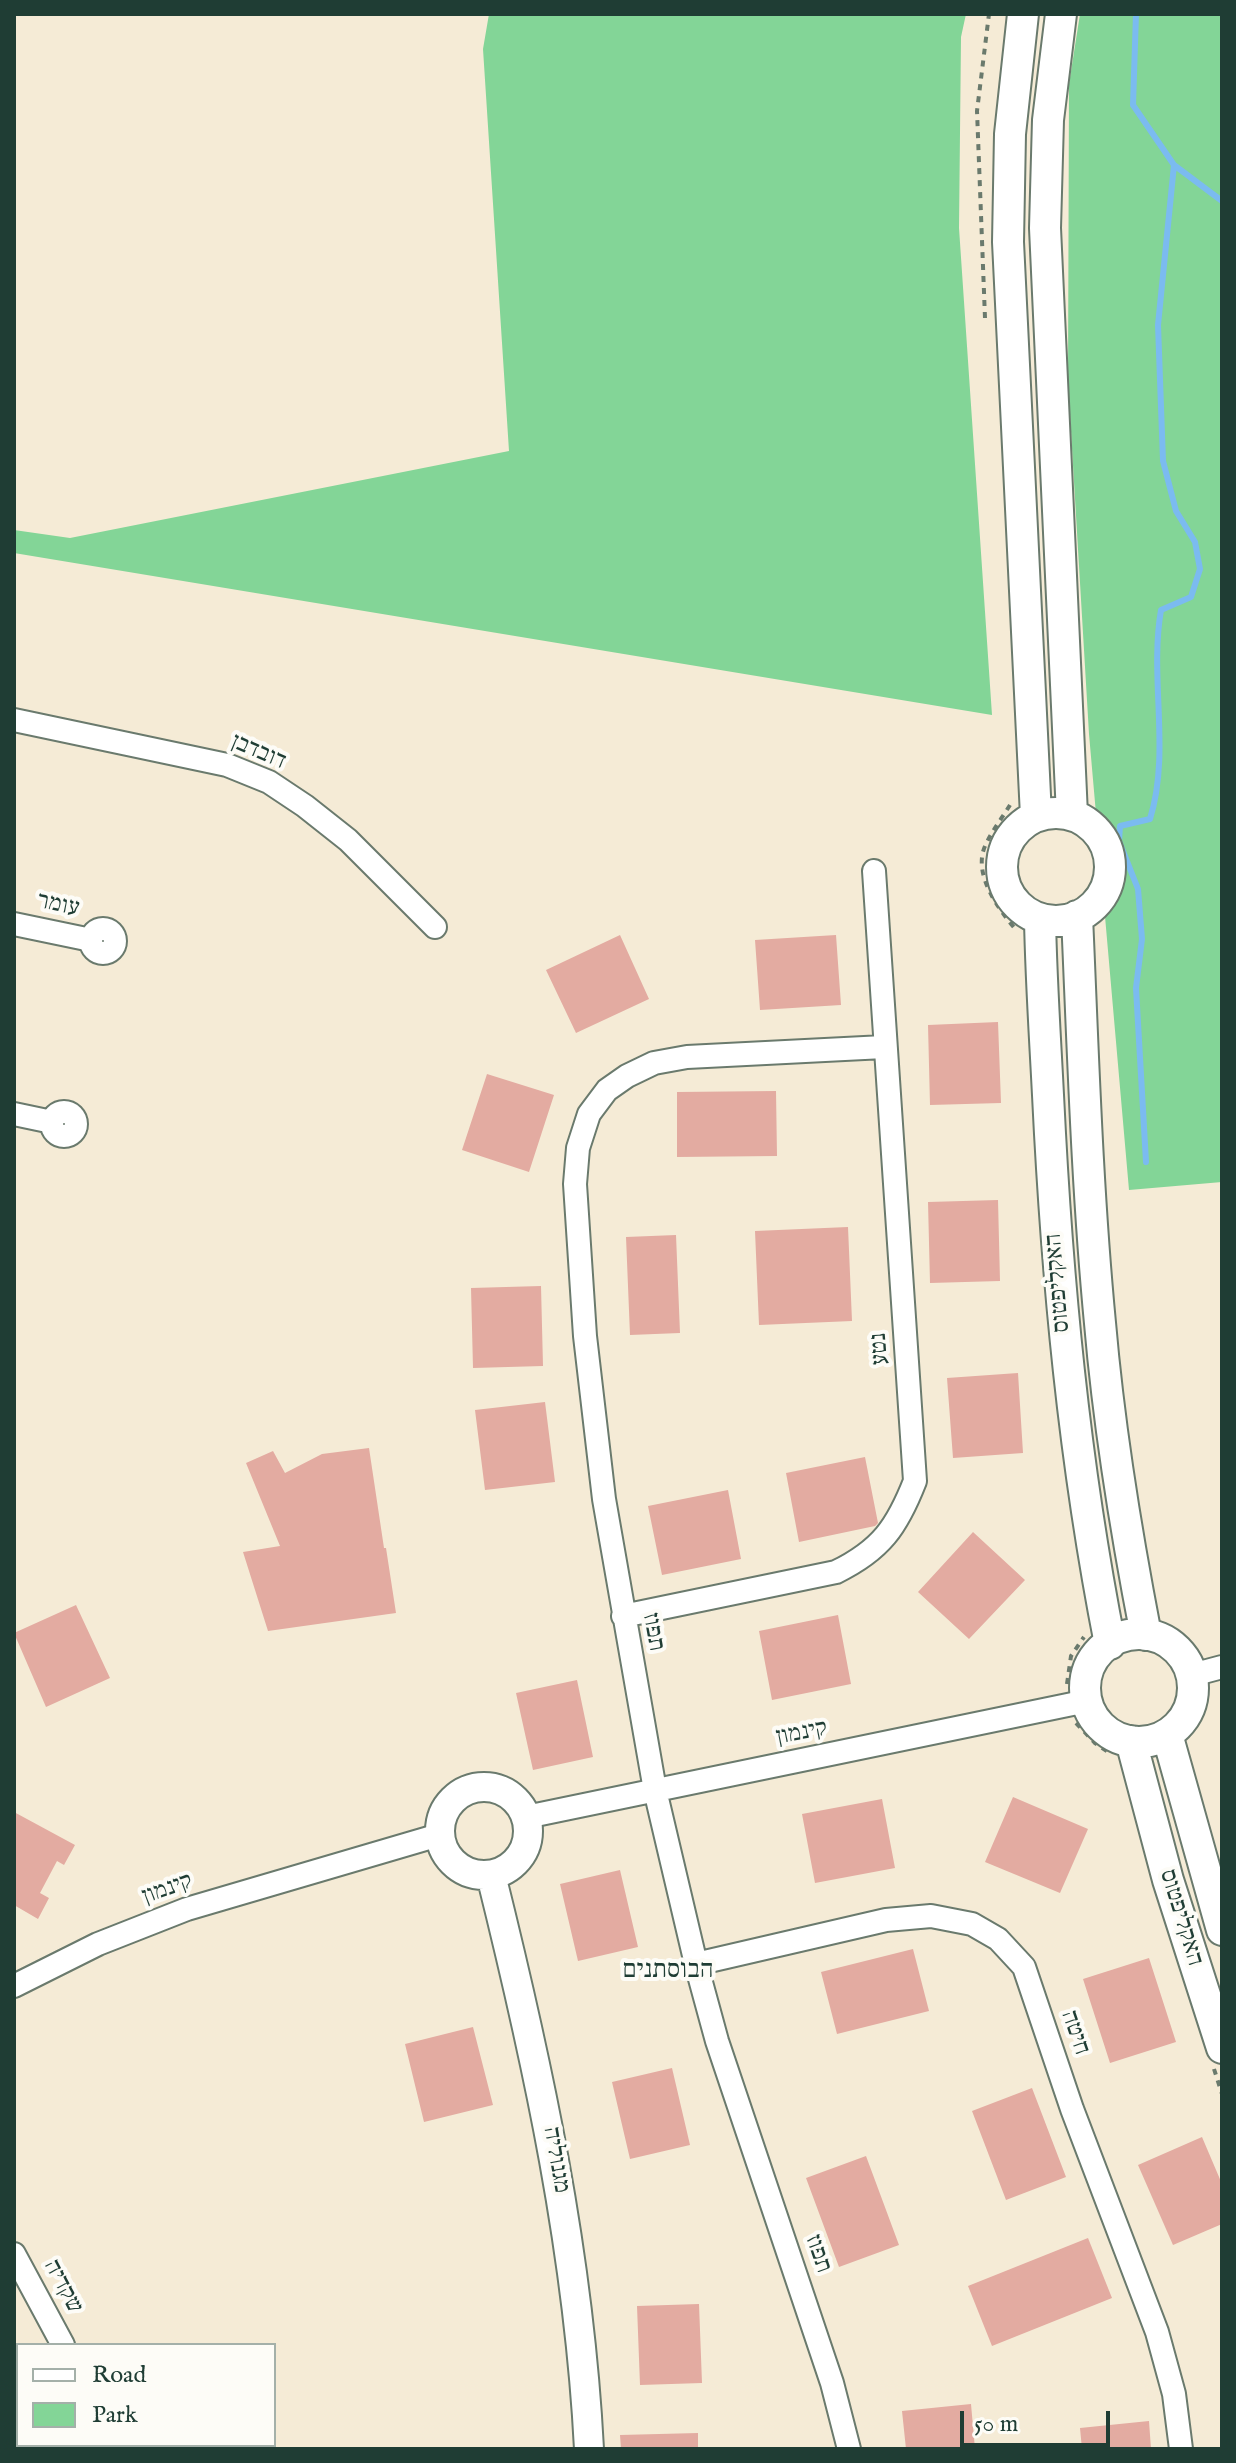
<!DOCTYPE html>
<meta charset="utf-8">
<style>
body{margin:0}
#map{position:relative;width:1236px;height:2463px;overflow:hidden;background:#f5ebd6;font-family:"IM FELL English",serif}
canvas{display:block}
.frame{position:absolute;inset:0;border:16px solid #1f3d34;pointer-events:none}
.legend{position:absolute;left:16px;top:2343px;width:260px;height:104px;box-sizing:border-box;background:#fdfcf7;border:2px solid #a4b0a9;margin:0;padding:10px 14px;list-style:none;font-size:24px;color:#1f3d34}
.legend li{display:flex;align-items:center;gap:16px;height:40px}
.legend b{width:40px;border:2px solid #a4b0a9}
.scale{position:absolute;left:960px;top:2411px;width:150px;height:36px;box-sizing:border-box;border:4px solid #1f3d34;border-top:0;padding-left:10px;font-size:24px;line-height:28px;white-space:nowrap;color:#1f3d34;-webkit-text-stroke:6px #fdfcf7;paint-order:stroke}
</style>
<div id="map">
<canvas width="1236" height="2463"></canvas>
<div class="frame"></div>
<ul class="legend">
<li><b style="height:10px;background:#fff"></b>Road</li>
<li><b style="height:22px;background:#83d597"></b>Park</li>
</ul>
<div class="scale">50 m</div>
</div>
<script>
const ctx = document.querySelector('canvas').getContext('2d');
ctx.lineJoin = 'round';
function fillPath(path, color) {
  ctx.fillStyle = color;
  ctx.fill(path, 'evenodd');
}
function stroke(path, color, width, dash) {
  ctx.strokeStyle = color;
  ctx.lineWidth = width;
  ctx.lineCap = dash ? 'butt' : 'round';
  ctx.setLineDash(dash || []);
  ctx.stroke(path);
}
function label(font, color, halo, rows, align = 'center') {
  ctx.font = font + ' "IM FELL English","Frank Ruhl Libre",serif';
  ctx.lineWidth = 8;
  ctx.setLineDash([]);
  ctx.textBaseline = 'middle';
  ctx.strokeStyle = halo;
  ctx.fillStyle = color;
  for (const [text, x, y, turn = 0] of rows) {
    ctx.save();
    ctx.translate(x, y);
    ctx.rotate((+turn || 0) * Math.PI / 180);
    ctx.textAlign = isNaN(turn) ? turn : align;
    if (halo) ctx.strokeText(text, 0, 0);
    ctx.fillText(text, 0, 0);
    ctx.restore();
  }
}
fillPath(new Path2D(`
 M489,14h477l-5,23 -2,191 33,487 -978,-162v-23l56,8 439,-87 -26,-402z
 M1080,14h142v1168l-93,8 -40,-456 -21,-353 1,-297z`), '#83d597');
stroke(new Path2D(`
 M1136,14l-3,91 41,60 48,36
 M1146,1162l-10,-174 6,-49 -4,-50 -19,-48 1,-15 30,-7c21,-68 -1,-140 11,-209l30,-13 9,-28 -5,-27 -19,-31 -13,-50 -5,-136 16,-160`), '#7bbbf0', 6);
fillPath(new Path2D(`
 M620,935l29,64 -73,34 -30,-63z
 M836,935l5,70 -81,5 -5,-70z
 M998,1022l3,81 -71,2 -2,-80z
 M487,1074l67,21 -25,77 -67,-22z
 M776,1091l1,65 -100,1v-65z
 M998,1200l2,81 -70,2 -2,-81z
 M848,1227l4,94 -93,4 -4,-94z
 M676,1235l4,98 -50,2 -4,-98z
 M541,1286l2,80 -70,2 -2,-80z
 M1018,1373l5,80 -70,5 -6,-80z
 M545,1402l10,80 -70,8 -10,-80z
 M369,1448l15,100h2l10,65 -128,18 -25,-79 37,-6 -34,-83 27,-12 12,22 37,-19z
 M865,1457l13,66 -3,3 -76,16 -13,-69z
 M728,1490l13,69 -79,16 -14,-69z
 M973,1532l52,48 -56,59 -51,-47z
 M76,1605l34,73 -64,29 -32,-74z
 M838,1615l13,69 -79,16 -13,-69z
 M577,1680l16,77 -60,13 -17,-77z
 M1013,1797l75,32 -28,64 -75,-31z
 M882,1799l13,69 -80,15 -13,-69z
 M14,1812l61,33 -11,20 -7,-4 -17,32 9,5 -11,21 -24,-14z
 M620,1870l18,77 -60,14 -18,-77z
 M913,1949l16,62 -92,23 -16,-62z
 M1149,1958l27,84 -66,21 -27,-84z
 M473,2027l20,78 -69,17 -19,-78z
 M672,2068l18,77 -60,14 -18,-77z
 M1032,2088l34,89 -60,23 -34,-89z
 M1202,2137l20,47v40l-49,21 -35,-80z
 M866,2156l33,89 -60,22 -33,-89z
 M1088,2238l24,60 -120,48 -24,-60z
 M699,2304l3,79 -62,2 -3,-79z
 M971,2404l4,45h-69l-4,-38z
 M1149,2421l2,28h-69l-2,-21z
 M698,2433v16h-77l-1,-14z`), '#e3aba1');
const minor = new Path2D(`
 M14,720l213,45 42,17 36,24 43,34 87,87
 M14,924l77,16
 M91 941a12 12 0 1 1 24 0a12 12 0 1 1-24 0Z
 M52 1124a12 12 0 1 1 24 0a12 12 0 1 1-24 0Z
 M14,1114l38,8
 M623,1616l213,-44c45,-22 61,-45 79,-91l-41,-610
 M1192,1675l30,-8
 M526,1817l561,-116
 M696,1964l190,-44 45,-4 41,8 26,15 26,28 48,142 85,223 17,62 7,55
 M14,1986l84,-42 89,-35 252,-74
 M14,2254l49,91
 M117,2445l3,4
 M849,2449l-17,-66 -115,-342 -21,-77 -41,-174 -51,-291 -19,-163 -10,-152 3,-36 11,-34 18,-24 20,-14 27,-13 33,-6 197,-10`);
const tertiary = new Path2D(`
 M440 1831a44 44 0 1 1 88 0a44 44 0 1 1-88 0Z
 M491,1875c47,189 88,379 98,574`);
const secondary = new Path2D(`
 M1023,14l-13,120 -2,108 28,574
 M1061,14l-13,106 -3,108 27,587
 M1002 867a54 54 0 1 1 108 0a54 54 0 1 1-108 0Z
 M1077,916c6,136 10,272 23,407 9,105 26,209 46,312
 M1040,919c1,58 5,117 8,176 9,186 26,366 62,549
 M1085 1688a54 54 0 1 1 108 0a54 54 0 1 1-108 0Z
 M1167,1734l55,196
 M1131,1741l37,139 54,168`);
stroke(minor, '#6a7a6d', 26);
stroke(tertiary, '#6a7a6d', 32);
stroke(secondary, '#6a7a6d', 34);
stroke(new Path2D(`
 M985,318l-8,-207 12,-97
 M1010,805c-8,13 -18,26 -24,39 -15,29 13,66 31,87
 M1067,1684l4,-28 13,-19
 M1076,1723l19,20 13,9
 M1214,2069l8,25`), '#6a7a6d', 4, [6, 6]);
stroke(minor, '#fff', 22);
stroke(tertiary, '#fff', 28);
stroke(secondary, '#fff', 30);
label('24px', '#1f3d34', '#fdfcf7', [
 ["דובדבן",258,753,23],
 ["עומר",58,906,12],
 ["האקליפטוס",1059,1283,-95],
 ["נטע",881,1349,-94],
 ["תפוז",652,1632,80],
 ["קינמון",802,1734,-11],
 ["קינמון",168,1890,-20],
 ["האקליפטוס",1180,1918,73],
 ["חיטה",1074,2033,71],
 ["מגנוליה",555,2160,80],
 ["תפוז",817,2254,71],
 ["שקדיה",62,2287,62]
]);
label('26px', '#1f3d34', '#fdfcf7', [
 ["הבוסתנים",668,1972]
]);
</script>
